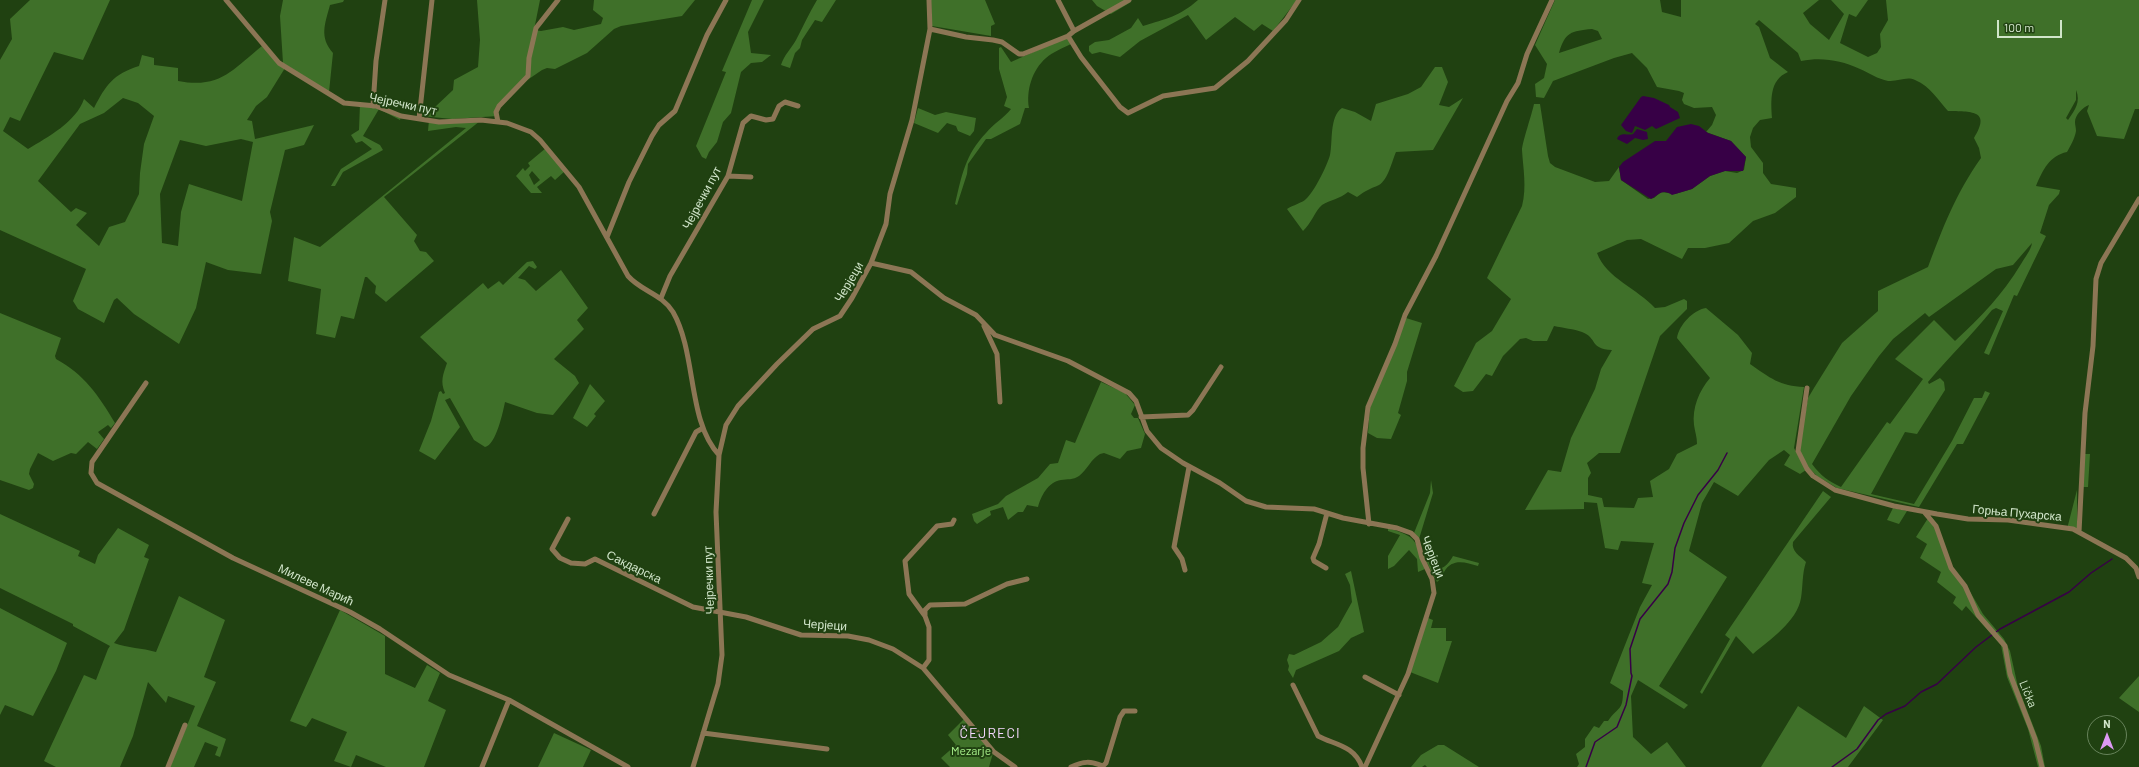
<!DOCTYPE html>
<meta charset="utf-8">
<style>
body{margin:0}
#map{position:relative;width:2139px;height:767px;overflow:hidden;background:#204111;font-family:Barlow,sans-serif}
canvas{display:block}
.north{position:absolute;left:2087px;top:715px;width:40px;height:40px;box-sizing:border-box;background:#204111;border:1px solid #67835b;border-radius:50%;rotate:0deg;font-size:11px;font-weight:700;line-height:16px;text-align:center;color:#d1e5ca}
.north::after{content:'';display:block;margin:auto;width:14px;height:18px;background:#dd99f4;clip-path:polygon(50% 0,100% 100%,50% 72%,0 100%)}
.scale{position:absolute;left:1997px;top:20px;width:65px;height:18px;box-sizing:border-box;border:2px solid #d1e5ca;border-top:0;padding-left:5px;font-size:12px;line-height:14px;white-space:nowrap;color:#d1e5ca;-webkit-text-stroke:3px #204111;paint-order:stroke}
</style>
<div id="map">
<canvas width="2139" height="767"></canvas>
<div class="north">N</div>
<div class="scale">100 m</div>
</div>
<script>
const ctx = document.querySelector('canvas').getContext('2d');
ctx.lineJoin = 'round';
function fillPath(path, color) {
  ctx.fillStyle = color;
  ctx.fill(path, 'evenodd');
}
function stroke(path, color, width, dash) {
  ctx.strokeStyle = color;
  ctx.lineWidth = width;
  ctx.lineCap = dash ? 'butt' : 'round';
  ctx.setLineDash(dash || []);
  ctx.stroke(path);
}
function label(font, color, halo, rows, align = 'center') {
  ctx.font = font + ' Barlow,sans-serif';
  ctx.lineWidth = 4;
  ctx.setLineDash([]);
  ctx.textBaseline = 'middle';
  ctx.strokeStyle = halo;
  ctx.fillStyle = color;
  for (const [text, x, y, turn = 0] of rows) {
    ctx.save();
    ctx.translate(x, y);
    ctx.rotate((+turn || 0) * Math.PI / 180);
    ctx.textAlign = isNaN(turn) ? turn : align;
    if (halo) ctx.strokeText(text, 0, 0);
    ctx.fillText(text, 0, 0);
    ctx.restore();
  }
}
fillPath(new Path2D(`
 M30,0h80l-27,60 -29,-8 -34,69 -10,-4 -7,14 25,18c20,-12 48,-27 56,-50l10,9c12,-23 19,-34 45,-42l3,-11 12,3v7l24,3v13c42,8 54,-11 84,-35l23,22 -18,29 -11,9 -9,14 5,1 3,18 59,-14 -10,20 -19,5 -15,62 2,9 -11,53 -33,-4 -22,-8 -10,46 -17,36 -45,-30 -17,-16 -3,2 -10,23 -26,-14 -5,-8 13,-32 -86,-39v-170l12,-21 -2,-20zM123,98l15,5 16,13 -10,28 -4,29 -1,21 -14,28 -16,5 -10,19 -23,-21 11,-12 -11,-5 -5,4 -33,-31 42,-57 24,-11zM241,139l12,3 -11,59 -53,-17 -8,28 -3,34 -16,-3 -2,-49 20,-54 26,6z
 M283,0h61l-1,2 -13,3c-5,19 -11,32 3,48l-4,39 -46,-29 -3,-47z
 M477,0h63l-6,30 7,1 22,-4 11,3 27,-6 2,-6 -10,-8 1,-10h101l-13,16 -61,10 -7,3 -27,24 -32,16 -8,-1 -5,2 -19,13 -24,26 -1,7 -46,3 -30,-3 1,-5 12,-4 18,-17 1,-10 24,-13 2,-27z
 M752,0h12l-16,32 3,21 20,2 -9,7 -11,1 -10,9 -10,41 -8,9 -6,20 -8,10 -3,7 -4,-2 -6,-11 30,-74 -4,-1z
 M817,0h19l-14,22 -7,-2 -13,20 -2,8 -5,5 -5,15 -9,-3c3,-10 10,-16 15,-25 7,-13 13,-27 21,-40z
 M931,0h54l10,24 -4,2v10l-59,-10z
 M1092,0h38l1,2 -20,12 -14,-8z
 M1198,0h99l-24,31 -11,-7 -8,7 -19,-14 -29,23 -18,-25 -48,26 -20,16 -20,-5 -8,2 -3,-3v-5l6,-4 14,-2 22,-12 7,-10 5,8c23,-7 37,-10 55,-26z
 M1555,0h105l2,12 19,5v-17h138l-16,13 7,11 19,16 15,-26 -13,-14h37l-12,17 -7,-3 -9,29 28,14 9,-4 4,-6 -1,-13 8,-14 -2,-20h253v109h-4l-11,30 -27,-3 -10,-25 2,-6c-6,2 -14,10 -14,17 0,3 1,6 1,9 -1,7 -6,16 -9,21 -18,4 -24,18 -31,34l24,4 -1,4 -10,11 -9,28 6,3 -29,60 -3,-1 -25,60 -5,-2 19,-42 -7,-3 -4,2c-20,25 -43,47 -64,72l1,2 11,-6 4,4 1,8 -28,44 -12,-2 -34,62 43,10 38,-63 22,-43h8l3,-7 5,2 -27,51h-6l-38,63 -82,-19 -20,-12 -8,-8 -6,-8 -4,-12 9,-50 6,-10 28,-45 36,-32v-20l50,-24c16,-42 27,-72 53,-109l-2,-10 -5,-10c18,-29 -4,-26 -26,-27 -11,-12 -17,-24 -33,-31 -9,-4 -17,2 -27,1 -10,-2 -19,-8 -28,-12 -20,-9 -38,-12 -59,-8l-3,-8 -39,-33 -4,4 4,3 11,31 18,14c-19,8 -17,29 -16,46l-12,2 -7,8 -3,9 1,10 12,16v10l8,11 25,4v9l-21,16 -22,8 -24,22 -24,5h-17l-6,11 -41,-20 -14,1 -30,13c9,25 41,36 58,55l10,-1 19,-8 3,2v8l-27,27 -40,117h-21l-12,10 4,10 -3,5v17l14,3 2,9 30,1 4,-10 15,-1 -3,-16 19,-12 8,-15 20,-10c0,-7 -2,-12 -3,-19 -2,-17 5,-34 16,-47l-33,-40c2,-13 16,-28 29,-30l32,27 14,18 -2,11c20,14 30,22 54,23l-10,61 12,22 -6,4 -16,-9 6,-10 -6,-5 -15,10 -31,36 -24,-14 -12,21 -13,48 38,26 -68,109 29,19 -4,4 -46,-29 -7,16 2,41 18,17 16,-12 19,25h-109l2,-3 -3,-10 9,-7v-8l9,-13 5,2 5,-7h4c10,-15 15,-9 15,-30l-13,-8 30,-76 12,-22 -10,-2 12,-40 -33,-2 -3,9 -13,-2 -8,-45 -13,-1v7l-59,1 23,-40 13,2 10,-34 24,-49 6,-20 11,-19c-23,-1 -14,-12 -30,-18 -8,-3 -19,-4 -28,-6l-7,15h-14l-7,-3 -6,1 -17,17 -11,20 -6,-2 -13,17 -10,1 -9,-6 22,-43 16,-12 19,-32 -24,-21 35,-72c5,-19 1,-38 0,-56 0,-7 10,-36 12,-46h6l8,52 2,7 5,4 40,15 14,-1 10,-14 2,13 27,19 6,-1 7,-6 14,2 17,-5 18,-13 15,-5 12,2 7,-3 2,-13 -15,-16 -25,-9 6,-7 4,-10 -4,-8 -18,1 -10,-4 -2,-4 2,-7 -5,-2 -22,-4 -10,-19 -15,-15 -18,5 -61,23 -9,17 -8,-1 -1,-13 9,-6 3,-14 -12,-19zM1592,29l6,2 4,8 -43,14c6,-21 12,-22 33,-24zM2076,90c5,12 -1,20 -8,30l-2,-2 10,-18zM2032,243c-1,7 -7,14 -11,21 -18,30 -41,54 -66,77l-21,-21 -39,39 28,20 -33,45 -3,-2 -46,65c-13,-6 -20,-11 -29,-23l39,-68 28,-40 14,-17 32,-26 4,4 67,-48 17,-4z
 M1067,37l4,7c-8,4 -18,8 -25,14 -14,12 -20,33 -17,50h-4l-5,16 -29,15h-5l-18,25 -1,10 -10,31 -2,-1c7,-29 10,-49 31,-71 7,-9 18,-15 25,-24l-7,-3 3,-9 -8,-28v-21l2,-1 10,15z
 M1435,67h7l6,15 -9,23 10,2 14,-9 -30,52 -37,2c-4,9 -8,28 -17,33 -9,4 -13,5 -22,12l-9,-5c-8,7 -18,8 -26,13 -7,6 -11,19 -19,26l-16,-22c6,-4 15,-6 19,-10 8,-7 21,-33 24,-44 3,-13 -1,-38 12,-47l13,4 16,9 5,-17 32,-10 13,-7z
 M360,104l20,2 21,10 -1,4 -21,-11 -16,27 17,9 3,5 -40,22 -8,14h-4l10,-17 31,-20 -10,-8 -6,2 -5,-8 8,-5z
 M918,108l17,7 11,-3 30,6 -2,13 -4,5 -12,-5 -2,-5 -9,-3 -9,10 -24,-10z
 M429,120l51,1 -96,76 33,38 -3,6 6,10 6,1 8,9 -48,41 -11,-9 1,-7 -9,-9h-2l-11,42 -13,-3 -6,22 -19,-4 5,-45 -33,-8 6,-44 26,10 146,-119 -10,-1 -28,4z
 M546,148l19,23 -10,9 -4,-4 -14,11 5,6h-11l-15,-17 7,-8 2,3 5,-5 -2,-3zM532,171l8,9 -6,5 -5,-10z
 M533,261l4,6 -2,2 -6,-3 -11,12 7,2 11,11 25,-21 27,38 -11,12 7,9 -30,30 21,17 4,7 -26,32 -16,-2 -32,-11c-2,10 -9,43 -20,45l-11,-7 -24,-42 -5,2 15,27 -25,33 -16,-9 12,-30 8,-29 2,-1 2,3 2,-1c-5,-12 -2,-18 2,-30l-27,-26 63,-54 5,6 11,-8 4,4 24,-23z
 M0,313l61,25 -6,18 1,3c28,15 43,37 59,64l-4,5 -3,-3 -10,7 6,7 -7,10 -9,-7 -12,12 -5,-1 -18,8 -15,-8 -8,16 -1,5 5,10 -1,4 -4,2 -29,-10z
 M1406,318l16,5 -15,49v9l-9,32 3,2 -10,24 -14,-1 -9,-5 2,-26z
 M1101,382l24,11 10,12 -4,9 3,4h4l7,16 -4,14 -14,3 -7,8 -16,-6 -4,1c-9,5 -13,16 -21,22 -6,4 -12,3 -18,4 -13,2 -20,16 -23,27l-11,-2 -4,7h-5l-10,8 -5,-13 -13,4 1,4 -14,9 -3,-3 -2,-7 26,-10 8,-8 32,-18 12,-14 8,-1 8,-23 9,3z
 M590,384l15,17 -11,13 2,2 -9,11 -14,-9z
 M2084,454h6l-2,33h-6z
 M1431,480l2,13 -14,46 -5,-6 16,-40z
 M2077,490v40l-10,-1z
 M1823,491l8,6 -38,45c-2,9 7,14 13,20 -4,12 -3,23 -5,36 -4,24 -32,42 -48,56l-17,-18 -34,58 -2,-2 30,-53 -5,-4z
 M1893,508l14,3 -8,13 -12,-4z
 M0,514l80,37 -2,5 17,8 3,-9 20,-27 31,17 -5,12 5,2 -25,71 -10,13c14,5 28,5 42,9l23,-56 46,24 -21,57 12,5 -19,44 29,13 -6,18 -5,-2 3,-8 -13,-5 -11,25h-24l25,-61 -27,-10 -2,7 -18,-21 -15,54 -13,31h-64l-12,-6 40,-86 12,5 12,-31 2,-3 -37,-20v-2l-73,-36z
 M1930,515l4,5 19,49 12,14 18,31 21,25 6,12 8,36 23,59 4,21h-7l-10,-38 -21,-52 -6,-32 -35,-39 -4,5 -9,-8 3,-6 -19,-15 4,-10 -21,-14 7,-14 -11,-7z
 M1388,528c30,9 27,12 37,41l-7,3 -1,-13 -8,-9 -15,16 -6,3v-13l12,-21 -12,-4z
 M1422,553l12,16c10,1 15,-6 19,-13l26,7 -1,3c-13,-4 -26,-8 -34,6 -3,4 -4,8 -7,10z
 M1351,571l13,61 -13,6 -12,13 -43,19 -3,8 -5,-8 1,-4 -2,-6 2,-6 5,1 27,-13 17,-15 14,-25 -2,-17 -5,-11z
 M0,608l67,35 -11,28 -23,45 -28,-11 -5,10z
 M340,610l45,26v38l30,14 12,-23 13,8 -12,28 18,9 -22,57h-38l-30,-12 -5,12 -17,-6 13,-29 -35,-14 -6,9 -16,-6z
 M1428,618l5,2 -2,8h15v13h6l-14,42 -28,-11z
 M2139,676v36l-20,-14z
 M1798,706l48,32 18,-32 19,14 -35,47h-87z
 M964,719l29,34 -4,14h-39l-9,-9 15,-13 -8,-10z
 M554,733l37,17 -8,17h-45z
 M1438,745h6l35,22h-52l-2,-2 -3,2h-11l10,-12z`), '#3f7029');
fillPath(new Path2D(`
 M1643,96l11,2 15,7 1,2 8,5 2,6 -24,11 -4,-3 -7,4 -10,-4 -3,7 -6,-2 -5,-6 20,-28z
 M1691,124l8,2 9,7 23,8 15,16 -3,14h-18l-15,5 -18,13 -20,6c-10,-7 -13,0 -21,4l-30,-19 -2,-13 4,-5 32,-21h11l11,-14z
 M1637,129l10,3 1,7 -5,1 -8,-2 -8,6 -10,-5c3,-8 11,-3 16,-5z`), '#370046');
stroke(new Path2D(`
 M1586,767l9,-25 22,-15 9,-22 6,-29 -1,-3 -1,-24 10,-30 28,-35 4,-12 3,-24 9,-25 14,-28 20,-25 9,-17
 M1832,767l25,-18 21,-29 8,-6 19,-8 16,-14 16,-8 39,-37 24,-18 69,-37 22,-19 21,-14`), '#370046', 1.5);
stroke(new Path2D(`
 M226,0l53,63 65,40 32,3 25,10 38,6 42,-2 26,3 24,9 9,8 39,47 49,89c13,15 34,18 45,36 24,42 14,109 46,143l-3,57 6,143 -4,29 -25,83
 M1058,0l16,31
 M1129,0l-55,31 -6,5 13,21 39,50 8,6 35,-17 52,-8 33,-27 38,-41 13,-20
 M930,29l36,8 27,3 9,2 17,12h4l45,-18
 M373,106l3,-45 9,-61
 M419,119l13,-119
 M498,122l-2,-10 3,-6 29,-30 1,-18 7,-30 22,-28
 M728,176l23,1
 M607,237l22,-55 23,-46 7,-11 16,-14 32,-76 19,-35
 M871,263l40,9 33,26 32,17 19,20 73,26 61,32 7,8 11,30 14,17 22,15 37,20 26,18 20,6 48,2 29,9 54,10 14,5 6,6 5,19 10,21 2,14 -26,81 -43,93
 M661,298l9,-22 58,-100 15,-53 8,-7 15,4 7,-1 6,-13 6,-4 13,4
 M984,326l13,28 3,48
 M146,383l-54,79 -1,11 6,10 136,75 117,54 30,17 69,46 60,25 119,67
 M1807,388l-9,63 9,18 6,7 22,14 59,16 43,8 31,5 40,1 65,9 53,29 10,10 3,9
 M1141,417l47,-2 5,-5 28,-43
 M719,455l7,-30 12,-19 39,-42 36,-35 27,-13 12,-18 19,-35 15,-39 4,-30 22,-74 18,-91 -1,-29
 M1925,513l11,13 15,42 14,18 13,29 27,31 5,28 25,65 7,28
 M654,514l42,-82 7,-4
 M568,519l-16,30 8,9 11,5 14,1 10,-5 98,48 53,10 55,18 47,1 21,4 24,9 30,19 71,84 21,15
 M1369,524l-6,-56v-20l5,-41 27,-63 10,-29 31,-59 71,-155 11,-18 9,-29 25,-54
 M2079,532l6,-119 8,-67 3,-67 5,-16 38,-64
 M1326,568l-12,-7 -1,-3 6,-14 8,-31
 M1185,570l-3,-11 -8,-12 15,-80
 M925,615v-5l5,-5 35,-1 42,-20 20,-5
 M923,668l6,-8v-33l-4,-11 -16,-22 -4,-33 32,-35 15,-2 2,-4
 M1365,677l34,18
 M1293,685l25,51c17,9 36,9 44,31
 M703,733l124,16
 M168,767l17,-42
 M482,767l27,-67
 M1071,767c13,-6 19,-6 32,-1l3,-3 14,-46 4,-6h11`), '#8c7655', 5);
label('12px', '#d1e5ca', '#204111', [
 ["Чејречки пут",403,104,12],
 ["Чејречки пут",702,198,-62],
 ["Черјеци",849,282,-59],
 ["Горња Пухарска",2017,513,5],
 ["Черјеци",1433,557,68],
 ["Сакдарска",634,567,26],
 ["Чејречки пут",709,580,-92],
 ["Милеве Мaрић",316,585,25],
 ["Черјеци",825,625,4],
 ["Lička",2028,694,68]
]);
label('12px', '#a9f28c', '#204111', [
 ["Mezarje",971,751]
]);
ctx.letterSpacing = '1px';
label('14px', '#f5d8ff', '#204111', [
 ["ČEJRECI",990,733]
]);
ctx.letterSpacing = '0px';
</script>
